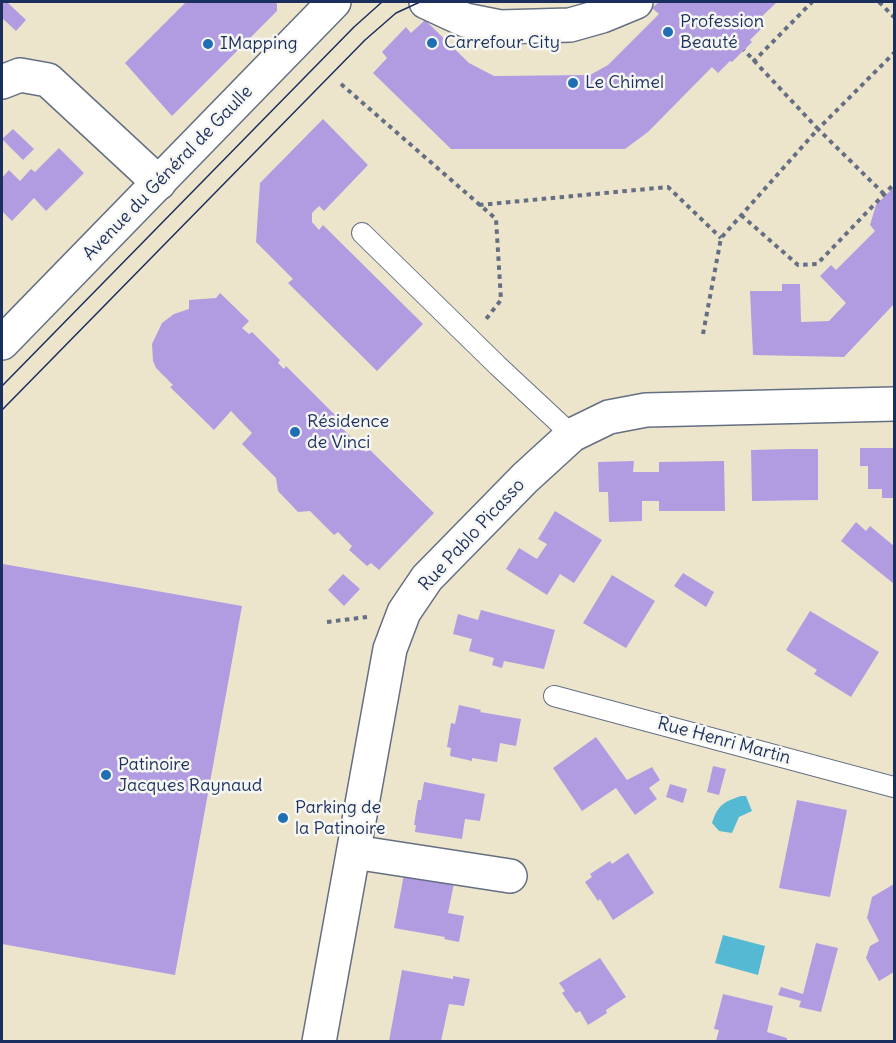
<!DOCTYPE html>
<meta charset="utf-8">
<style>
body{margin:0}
#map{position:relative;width:896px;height:1043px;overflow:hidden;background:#ede5cb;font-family:Delius,sans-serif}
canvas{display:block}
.frame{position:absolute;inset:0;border:3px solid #1b2f5e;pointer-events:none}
</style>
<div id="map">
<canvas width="896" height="1043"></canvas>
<div class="frame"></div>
</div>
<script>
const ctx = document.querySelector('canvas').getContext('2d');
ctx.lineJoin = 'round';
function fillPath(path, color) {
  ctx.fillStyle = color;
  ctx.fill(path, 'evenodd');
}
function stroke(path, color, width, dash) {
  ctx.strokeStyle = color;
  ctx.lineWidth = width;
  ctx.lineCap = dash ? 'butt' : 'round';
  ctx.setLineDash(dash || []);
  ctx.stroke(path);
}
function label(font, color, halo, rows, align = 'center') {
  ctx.font = font + ' Delius,sans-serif';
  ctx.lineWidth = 5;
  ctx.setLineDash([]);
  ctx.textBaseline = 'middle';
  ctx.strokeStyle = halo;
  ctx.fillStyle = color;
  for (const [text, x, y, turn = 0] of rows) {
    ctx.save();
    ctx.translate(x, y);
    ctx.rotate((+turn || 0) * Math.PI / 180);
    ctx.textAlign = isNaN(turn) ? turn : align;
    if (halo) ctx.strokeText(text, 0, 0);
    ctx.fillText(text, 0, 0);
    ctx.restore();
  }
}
fillPath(new Path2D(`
 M741,796h5l6,15 -13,6 -7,16 -13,-2 -7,-8c6,-18 11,-21 29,-27z
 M723,935l42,11 -7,29 -43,-12z`), '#56b9d4');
fillPath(new Path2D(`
 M2,2h5l19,18 -10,11 -14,-13z
 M186,2h89l2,2v7l-105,105 -47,-53z
 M659,2h118l-21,20 6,6 -12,12 2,2 -20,20 -2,-1 -12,12 -6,-6 -64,65 -23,17h-174l-78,-76 14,-15 -5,-6 24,-25 5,6 14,-13 44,43 25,13 96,-1 18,-10 51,-51 -7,-6z
 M323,119l45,46 -44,46 -5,-5 -7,7v9l7,8 4,-5 100,99 -46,47 -89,-88 5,-4 -37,-37 4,-59z
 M13,129l21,20 -11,11 -21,-21z
 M59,148l25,25 -38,38 -12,-13 -22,23 -10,-10v-33l7,-8 11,11 11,-12 4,3z
 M894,187v117l-50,53 -91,-2 -3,-64h32v-7h18l1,38 28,-1 17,-18 -26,-27 11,-11 5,5 39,-39 -5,-6 6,-20z
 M220,293l29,28 -7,7 7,6 3,-2 28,28 -2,3 6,6 2,-3 51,51 -3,3 32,32 3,-3 65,64 -55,57 -8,-7 -4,3 -18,-16 3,-4 -14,-14 -4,3 -24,-24 -12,1 -20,-21 -2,-13 -34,-34 10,-11 -21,-22 -17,19 -44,-43 3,-2 -17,-17 -3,-7 -1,-17 10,-21 12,-9 15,-5v-9l27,-2z
 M860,448h34v50h-12v-9h-14v-23h-8z
 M792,449h26v51l-66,1 -1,-51z
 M634,461l-1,11h26v-10l65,-1 1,50h-66v-10h-17v20l-33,1 -1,-30h-9l-1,-30z
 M555,511l47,29 -28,43 -14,-9 -13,21 -41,-26 13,-21 18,11 10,-15 -9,-5z
 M856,522l10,9 4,-5 24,20v38l-53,-43z
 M3,564l239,42 -67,369 -173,-31z
 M683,573l31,19 -8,15 -32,-21z
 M343,574l17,15 -16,17 -16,-16z
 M612,575l43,26 -29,47 -43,-25z
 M481,610l74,20 -11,39 -40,-8 -2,7 -10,-3 2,-7 -25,-7 3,-12 -19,-5 5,-20 20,6z
 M810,611l69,41 -28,45 -37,-23 3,-4 -31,-20z
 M459,705l22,5 -1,2 41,7 -5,27 -16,-3 -3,19 -25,-4v3l-22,-5 1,-8 -4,-1 4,-24 4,1z
 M596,737l31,43 25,-13 8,13 -11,8 8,11 -22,16 -19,-27 -34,23 -29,-43z
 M713,766l13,3 -7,26 -12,-3z
 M424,782l61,12 -5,27 -15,-2 -3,20 -47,-7 1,-7h-2l4,-25h3z
 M670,784l17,5 -4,14 -17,-6z
 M797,800l50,10 -17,87 -51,-9z
 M628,853l26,40 -41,27 -13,-21 -2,2 -13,-19 7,-5 -2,-3 20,-13 2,3z
 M404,874l50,9 -6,30 16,3 -5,26 -15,-3 1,-2 -51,-9z
 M894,884v88l-15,9 -13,-23 4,-12 9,-5 -12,-23 5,-21z
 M816,943l22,5 -17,64 -22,-5 2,-6 -23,-6 3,-8 22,7z
 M600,958l26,39 -20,13 1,3 -19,12 -8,-14 -4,2 -14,-20 3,-2 -6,-8z
 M402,970l51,9v-3l17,3 -6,27 -15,-2 -8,37h-52z
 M723,994l50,12 -6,26 20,6v3h-71l3,-11 -5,-1z`), '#b19ce1');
const service = new Path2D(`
 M362,233l136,133 74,69
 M554,696l340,91`);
const minor = new Path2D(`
 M426,2l39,18 35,7 70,-2 32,-9 34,-14
 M2,82l18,-7 28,5 111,103
 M354,852l156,24
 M319,1042l71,-393 14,-37 23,-34 98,-100 47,-43 37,-18 37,-7 248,-6`);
const tertiary = new Path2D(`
 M2,343l332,-341`);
stroke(service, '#646f84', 22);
stroke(minor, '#646f84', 36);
stroke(tertiary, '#646f84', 36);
stroke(new Path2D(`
 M879,2l15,15
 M753,62l59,-60
 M341,84l155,135 5,81 -15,19
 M884,194l-66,-65 76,-76
 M479,205l189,-18 53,51
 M741,215l57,50 19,-1 77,-80
 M703,334l18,-96 97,-109 -74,-79
 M327,622l40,-5`), '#646f84', 4, [4.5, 4.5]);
stroke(service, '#fff', 20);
stroke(minor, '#fff', 33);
stroke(tertiary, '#fff', 33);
stroke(new Path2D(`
 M2,386l352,-359 28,-25
 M2,410l363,-370 31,-27 24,-11`), '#1b2f5e', 1.5);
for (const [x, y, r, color] of [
 [668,32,6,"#1f6fb2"],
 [432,43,6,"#1f6fb2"],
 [208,44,6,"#1f6fb2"],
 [573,83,6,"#1f6fb2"],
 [295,432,6,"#1f6fb2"],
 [106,775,6,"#1f6fb2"],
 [283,818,6,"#1f6fb2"]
]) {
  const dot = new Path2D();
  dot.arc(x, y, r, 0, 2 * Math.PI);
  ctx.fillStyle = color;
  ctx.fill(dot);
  stroke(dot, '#f6f6f2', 2);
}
label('18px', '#1b2f5e', '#f6f6f2', [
 ["Profession",680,22],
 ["Beauté",680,43],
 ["Carrefour City",444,43],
 ["IMapping",220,44],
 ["Le Chimel",585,83],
 ["Résidence",307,422],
 ["de Vinci",307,443],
 ["Patinoire",118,765],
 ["Jacques Raynaud",118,786],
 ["Parking de",295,808],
 ["la Patinoire",295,829]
], 'left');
label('18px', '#1b2f5e', '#f6f6f2', [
 ["Avenue du Général de Gaulle",168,173,-46],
 ["Rue Pablo Picasso",472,535,-47],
 ["Rue Henri Martin",724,741,15]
]);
</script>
